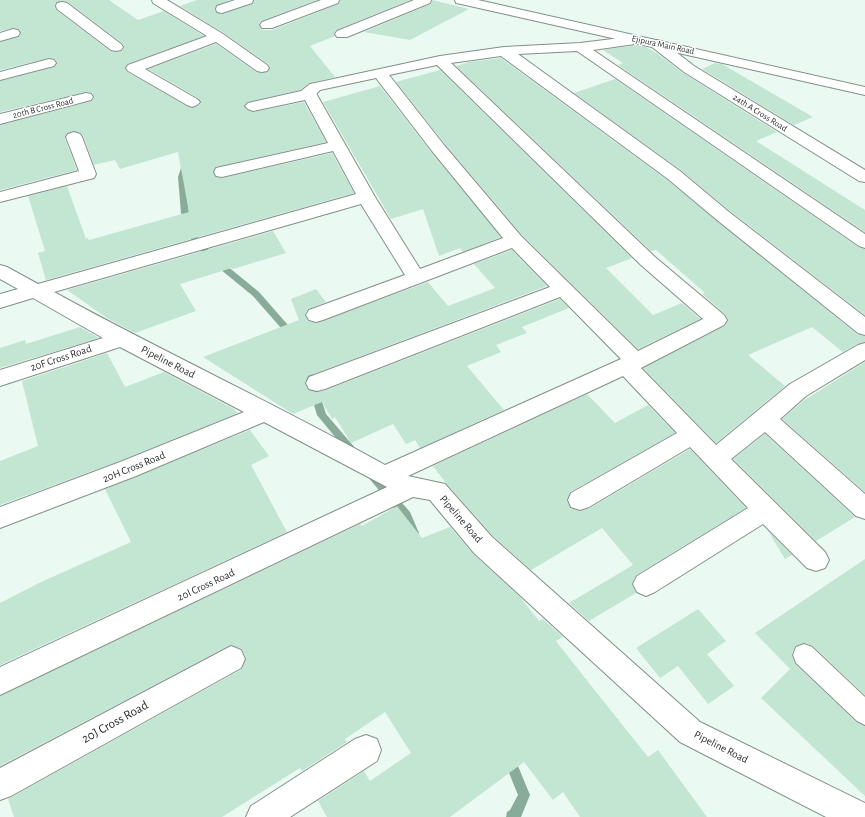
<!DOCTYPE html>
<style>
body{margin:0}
canvas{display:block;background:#eaf9f1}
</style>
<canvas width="865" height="817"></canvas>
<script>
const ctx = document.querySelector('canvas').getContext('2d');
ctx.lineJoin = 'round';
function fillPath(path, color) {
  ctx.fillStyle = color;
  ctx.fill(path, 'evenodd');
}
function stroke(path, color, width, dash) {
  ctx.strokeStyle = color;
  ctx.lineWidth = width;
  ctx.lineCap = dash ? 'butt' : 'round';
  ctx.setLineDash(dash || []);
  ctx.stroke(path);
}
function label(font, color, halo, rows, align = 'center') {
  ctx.font = font + ' "Alegreya Sans",sans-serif';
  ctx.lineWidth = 3;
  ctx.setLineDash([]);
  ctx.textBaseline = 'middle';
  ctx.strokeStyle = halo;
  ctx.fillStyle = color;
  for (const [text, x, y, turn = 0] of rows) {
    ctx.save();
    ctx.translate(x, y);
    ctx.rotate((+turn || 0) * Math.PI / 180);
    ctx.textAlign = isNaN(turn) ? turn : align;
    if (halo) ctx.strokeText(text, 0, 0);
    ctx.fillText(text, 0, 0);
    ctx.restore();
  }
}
fillPath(new Path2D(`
 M186,160l3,2 -5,15 5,36 10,28 22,20 38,31 35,40 1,2 -1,2h-6l-35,-40 -38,-31 -23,-23 -11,-29 -3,-36 5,-15z
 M306,362l4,3 16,49 30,35 2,3 -2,3h-6l-33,-40 -15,-50z
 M371,470l3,1 36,41 9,21 -1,3 -4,1 -4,-1 -8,-18 -34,-41 -2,-3 2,-3z
 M509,752l4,2 17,41 -9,22h-15l1,-5 3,-2 8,-15 -15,-37 2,-4z`), '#89ab99');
fillPath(new Path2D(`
 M0,0h109l29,20 26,-9 40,25 -77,28 -2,5 2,3 64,36 7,-2 3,-3 -3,-5 -50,-29 68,-25 40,28h11l3,-5 -2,-3 -44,-31 -44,-27 17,-6h33l-14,6v6l6,2 30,-10 2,-4h63l-56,21 -2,3 3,6h10l67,-26 1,-4h70l-74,30 -2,3 1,3 -25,10 25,31 -25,6 -10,7 -52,12 -4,3 3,5 6,2 51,-10 22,40 -110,25 -3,4 3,6 6,1 110,-25 22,40 -308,87 -8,-27 7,-2 -17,-55 39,-10 19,53 2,-1 1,2 100,-28 -11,-60 -58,17 -5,-9 -21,5 -11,-29 -3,-3 -6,-2 -6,2 -3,5 12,32 -77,20v-65l91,-24 3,-3 -2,-5 -6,-1 -86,20v-31l54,-14 3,-3 -2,-5 -6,-1 -49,12v-28l18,-5 3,-3 -2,-5 -6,-1 -13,3zM62,1l6,1 54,41 2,3 -2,5 -6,1 -6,-1 -54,-41 -1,-4 1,-3z
 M432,0l37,9 -59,31 -46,-8 67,-28z
 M637,45l9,2 12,7 25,19 94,59 -21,9 109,69v22l-247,-167 5,-2 -20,-13z
 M501,58l166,122 190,154 8,2v6l-8,2 -14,8 -31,-25 -64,28 37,31 -69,57 -73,-75 82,-42 3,-7 -3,-5 -23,-20 3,-1 -49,-43 -5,1 -195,-185 13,-4z
 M715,63l7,1 91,53 -19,8 -92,-56z
 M440,70l192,188 -26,10 47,47 29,-12 18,16 -62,30 -116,-114 -77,-91 -49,-62z
 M615,79l243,168 7,2v66l-135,-104 -49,-41 -107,-77z
 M380,86l51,66 70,85 -38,15 -3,-4 -21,8 -16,-47 -32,10 -68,-117z
 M273,231l13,22 -53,16 -1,-1 -52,16 16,27 -61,22 -28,-15 -40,-28z
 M512,250l35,36 -239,90 -3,6 4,8 8,2 9,-2 234,-91 9,9 -47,19 5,6 -31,12 5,7 -34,14 37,44 -84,38 -5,-8 -9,4 -13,-20 -42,19 -16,-26 -3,2 -10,-17 -29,12 -90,-57 96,-37 -8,-21 25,-10 10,13 -18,7 -3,5 3,7 8,2 112,-41 20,24 47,-18 -21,-24z
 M80,327l19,11 -99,30v-20l25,-8 1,4z
 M107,353l18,34 39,-15 70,37 4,4 -119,48 -119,44v-44l38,-15 -16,-65z
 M865,362v130l-83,-73 21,-18z
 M587,394l28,29 33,-18 27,28 -105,59 -3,9 4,7 9,3 10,-3 100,-59 56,59 -110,67 -4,8 4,10 -47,28 -20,-18 64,-38 -31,-37 -71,42 -38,-34 -48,-54 -12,-16z
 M250,430l19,26 -18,9 36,67 -287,133v-62l41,-21 90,-40 -26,-53z
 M765,434l90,83 -39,24 -83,-82z
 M397,506l25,32 28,-11 23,27 46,42 20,25 4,-2 20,18 -7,4 29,37 63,79 10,-7 49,67h-127l-17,-25 -10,8 -29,-38 -74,55h-123l-9,-16 46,-30 6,10 41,-28 -26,-41 -40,27 2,3 -45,29 -2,-3 -78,49h-208l-6,-18 234,-130 4,-11 -4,-9 -12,-4 -230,121v-70l360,-172 2,2z
 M768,531l24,24 -7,4z
 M865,559v136l-52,-49 -8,-3 -10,3 -3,8 3,10 61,58 9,4v70l-104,-98 29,-29 -35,-36z
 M698,609l28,32 -19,13 27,32 -26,18 -30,-38 -18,12 -24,-30z`), '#c3e6d3');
const service = new Path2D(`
 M804,644l8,3 53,50v28l-8,-4 -61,-58 -3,-8 3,-8z`);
const minor = new Path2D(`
 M152,0h15l56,34 44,31 2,3 -2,3 -5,1 -5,-1 -41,-29 -71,27 52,30 3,3 -3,3 -5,2 -5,-2 -59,-34 -2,-3 2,-3 79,-29 -54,-33z
 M235,0h18l-1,3 -30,10 -5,-1 -1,-3 1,-3z
 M321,0h18l-1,3 -66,25h-10l-2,-3 2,-3z
 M414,0h17l-1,3 -83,34h-10l-2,-3 2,-3z
 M62,2l5,1 54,41 2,3 -2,3 -5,1 -5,-1 -54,-41 -1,-3 1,-3z
 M13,29l5,1 2,3 -2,3 -18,5v-8z
 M637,36l5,1 2,3 -2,3 -49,7 272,184v14l-6,-2 -282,-195 -59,3 162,117 49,41 136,105v18l-7,-2 -141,-113 -49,-41 -167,-123 -50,7 204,194 69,58 3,5 -3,5 -83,43 75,77 74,-61 68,-39 7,-2v17l-59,36 -26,23 85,75v25l-9,-3 -91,-84 -34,27 94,93 4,8 -4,8 -9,3 -9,-3 -44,-44 -108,68 -9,4 -9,-4 -4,-8 4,-8 111,-68 -58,-61 -101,60 -9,3 -9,-3 -3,-7 3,-7 106,-60 -54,-57 -215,100 37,8 47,53 208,185 165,81v14h-39l-146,-75 -206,-189 -44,-53 -17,-3 -413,198v-28l387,-180 -123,-65 -128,54 -136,52v-21l120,-45 124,-50 -124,-65 -120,39v-16l103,-32 -70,-40 -33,10v-14l18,-5 -18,-10v-14l7,2 31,17 318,-90 -23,-43 -111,26 -6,-1 -2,-4 2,-4 112,-25 -23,-43 -52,11 -5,-2 -3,-3 3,-3 53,-12 9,-7 5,-1 125,-27 64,-9 76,-4zM437,65l204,200 62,54 -65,32 -117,-115 -77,-91 -55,-70zM376,78l56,73 71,87 -83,31 -45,-72 -58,-102v-2l3,-3zM361,204l44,71 -96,35 -3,5 3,5 7,2 7,-2 189,-72 38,39 -241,90 -3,6 3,6 8,2 8,-2 235,-92 61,62 -236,106c-109,-61 -222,-113 -331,-173z
 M657,40l5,1 32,25 171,104v12l-6,-1 -175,-109 -32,-25 -2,-3 2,-3z
 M49,59l5,1 2,3 -2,3 -54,14v-8z
 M86,93l5,1 2,3 -2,3 -91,24v-10z
 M74,132l6,2 2,3 14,37 -2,4 -94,24v-10l79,-21 -13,-34 2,-3z
 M231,646l10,4 4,9 -4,9 -230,128 -11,4v-32z
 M366,735l11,4 4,11 -4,11 -87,56h-44l5,-11 104,-67z`);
const tertiary = new Path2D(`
 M455,0h23l387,87v8l-404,-91 -5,-1z`);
stroke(service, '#829089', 2);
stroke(minor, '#829089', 2);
stroke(tertiary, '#829089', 2);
fillPath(service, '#fff');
fillPath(minor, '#fff');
fillPath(tertiary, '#fff');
label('9px', '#2b312e', '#fff', [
 ["Ejipura Main Road",663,45,12],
 ["20th B Cross Road",43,108,-14],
 ["24th A Cross Road",760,113,32]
]);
label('11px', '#2b312e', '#fff', [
 ["20F Cross Road",61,358,-18],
 ["Pipeline Road",168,362,27],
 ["20H Cross Road",134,467,-22],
 ["Pipeline Road",461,519,49],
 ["20I Cross Road",206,585,-25],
 ["Pipeline Road",721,747,27]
]);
label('13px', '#2b312e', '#fff', [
 ["20J Cross Road",115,722,-29]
]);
</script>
